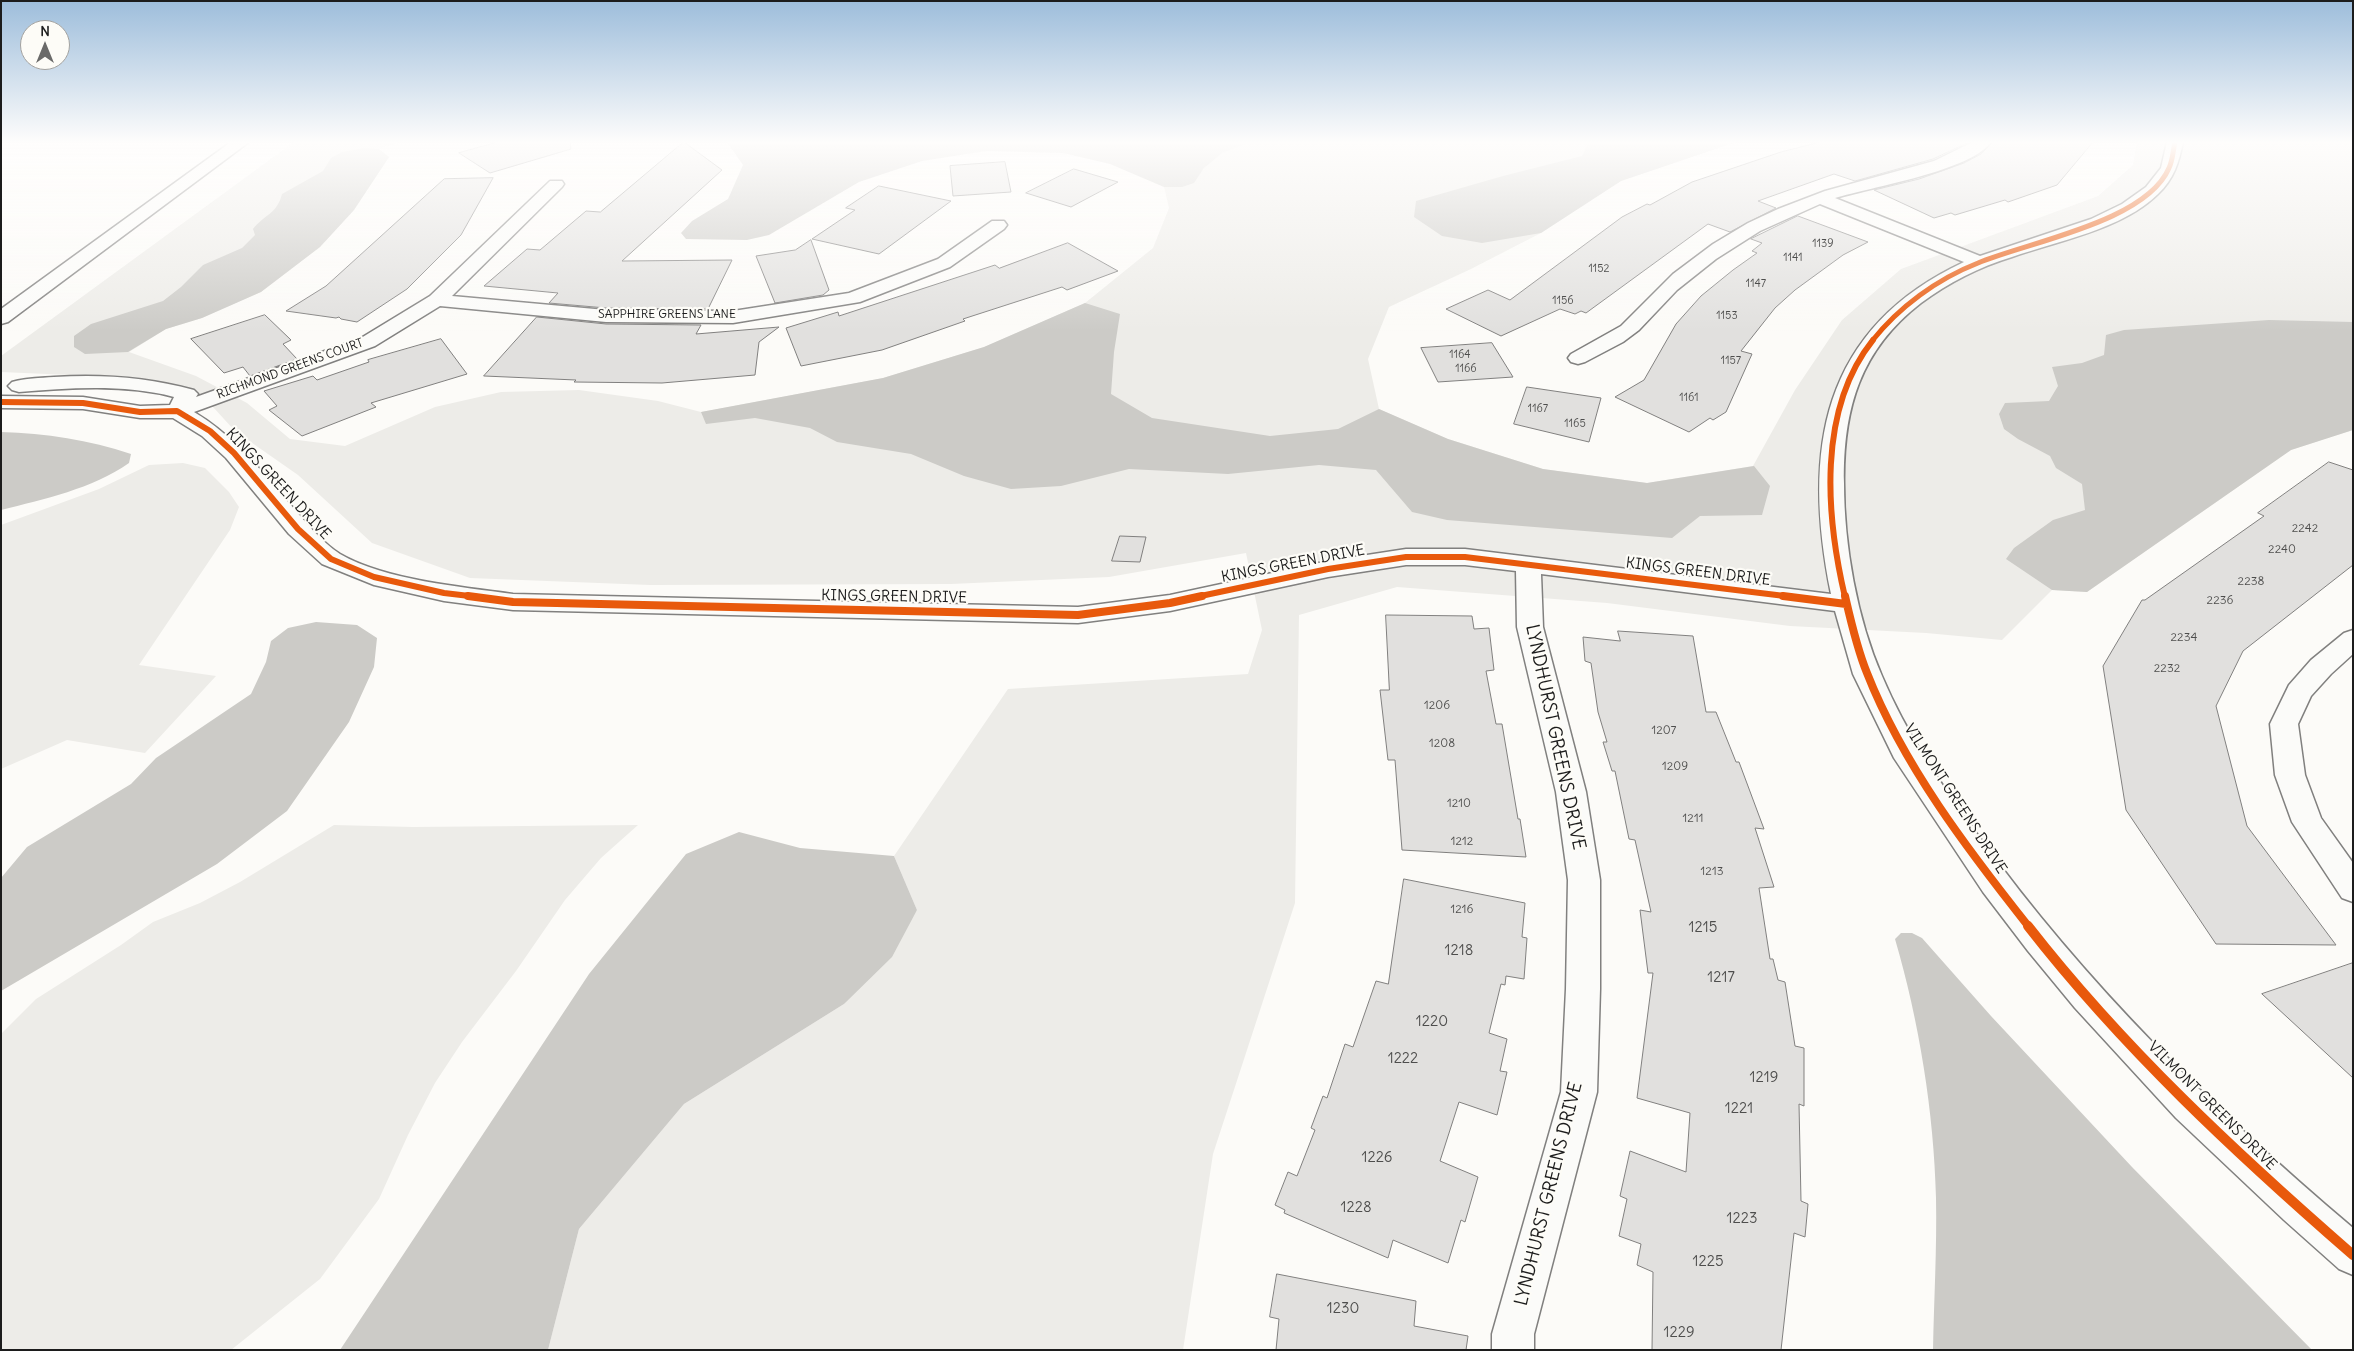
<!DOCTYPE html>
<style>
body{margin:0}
#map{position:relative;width:2354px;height:1351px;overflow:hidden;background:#fcfbf8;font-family:Delius,sans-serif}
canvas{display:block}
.frame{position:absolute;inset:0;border:2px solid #1c1c1c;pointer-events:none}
.north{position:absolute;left:20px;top:20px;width:50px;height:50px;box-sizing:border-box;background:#fdfcf7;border:1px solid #a3a29f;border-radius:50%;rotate:0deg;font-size:14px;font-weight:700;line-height:20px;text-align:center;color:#1c1c1c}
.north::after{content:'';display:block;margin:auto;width:18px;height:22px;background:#6a6a69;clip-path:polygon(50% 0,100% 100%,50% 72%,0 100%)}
</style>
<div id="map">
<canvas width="2354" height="1351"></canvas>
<div class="frame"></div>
<div class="north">N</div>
</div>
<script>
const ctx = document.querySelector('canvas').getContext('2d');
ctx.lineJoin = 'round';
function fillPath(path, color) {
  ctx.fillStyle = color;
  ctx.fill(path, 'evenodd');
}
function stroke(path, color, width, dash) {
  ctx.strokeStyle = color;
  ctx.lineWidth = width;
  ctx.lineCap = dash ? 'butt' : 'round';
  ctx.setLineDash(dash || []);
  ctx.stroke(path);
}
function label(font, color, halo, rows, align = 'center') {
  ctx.font = font + ' Delius,sans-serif';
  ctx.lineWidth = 4.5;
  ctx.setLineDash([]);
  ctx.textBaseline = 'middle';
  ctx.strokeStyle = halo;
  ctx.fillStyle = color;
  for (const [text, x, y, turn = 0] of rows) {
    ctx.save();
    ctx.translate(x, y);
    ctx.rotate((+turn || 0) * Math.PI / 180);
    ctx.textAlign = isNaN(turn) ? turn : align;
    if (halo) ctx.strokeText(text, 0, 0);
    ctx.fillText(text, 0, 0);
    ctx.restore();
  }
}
fillPath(new Path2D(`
 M294,142h105l-20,7 10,8 -35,53 -34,37 -59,45 -59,26 -36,11 -37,23 67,24 51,27 43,36 55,7 90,-39 66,-15 78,-2 79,11 43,11 182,-34 101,-31 101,-44 68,-55 16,-40 -5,-21c42,1 28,-16 57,-34 9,-5 20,-8 30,-11h485l-115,39 -80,52 -70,36 -82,38 -21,52 11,50 69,30 95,30 104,14 106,-17 42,-76 47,-70 59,-51 197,-73 35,-31 4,-23h216v288l-62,20 -204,142 -35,-2 -50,50 -76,-7 -136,-7 -183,-23 -210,-16 -98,28 -4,288 -82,251 -30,196h-635l31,-121 105,-125 160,-100 73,-94 -23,-54 114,-167 240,-15 14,-44 -16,-77 -137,24 -158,7 -301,1 -180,-7 -98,-35 -74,-68 -63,-44 -33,-36 -63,-17 -138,-6v-16z
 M183,463l22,5 24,24 10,15 -9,23 -91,135 77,11 -71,77 -78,-13 -66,29v-244l98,-36 50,-24z
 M334,825l79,2 225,-2 -37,33 -36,42 -49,71 -54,71 -27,41 -27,52 -29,64 -59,80 -89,71h-230v-316l35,-35 85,-54 32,-23 47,-19 40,-21z`), '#edece8');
fillPath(new Path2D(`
 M727,142h524l-29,11 -18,15 -10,15 -12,4h-18l-54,-23 -47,-11 -77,-2 -64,10 -63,21 -90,53 -22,5 -61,-1 -5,-6 11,-12 36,-22 15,-34z
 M1589,142h147l-115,39 -80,52 -59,10 -40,-7 -28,-19 2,-16 87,-25 79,-20z
 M364,148l15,1 10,8 -35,53 -34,37 -59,45 -59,26 -36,11 -38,23 -43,2 -11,-7v-11l17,-12 72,-23 18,-14 22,-22 39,-17 13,-13 -2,-6c12,-15 24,-15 29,-35l41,-23 8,-13 11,-6z
 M1085,303l35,11 -6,38 -3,42 41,24 118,18 68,-7 41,-20 69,30 95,30 104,14 107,-17 16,20 -8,29 -62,1 -28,22 -225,-18 -35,-8 -36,-42 -57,-5 -91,9 -99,-5 -68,17 -50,3 -47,-13 -53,-22 -74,-12 -27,-14 -55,-10 -49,6 -5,-12 182,-34 101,-31z
 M2269,320l84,2v108l-62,20 -204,142 -35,-2 -46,-31 8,-11 39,-28 32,-10 -3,-26 -26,-16 -6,-12 -32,-17 -14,-10 -5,-15 6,-11 44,-2 9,-15 -6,-19 30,-4 22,-8 2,-20 18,-5z
 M1,432c45,1 88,8 130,22l-2,9c-37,26 -85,36 -128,47z
 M316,622l41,3 20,13 -3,29 -25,55 -62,89 -70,53 -216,127v-113l26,-31 104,-63 25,-26 95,-64 15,-32 5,-21 17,-13z
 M739,832l61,16 94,8 23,54 -25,47 -48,47 -160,100 -105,125 -31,121h-208l249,-376 97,-120z
 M1901,933h11l10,5 69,78 141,151 180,183h-379c1,-51 4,-102 3,-152 -2,-85 -17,-177 -41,-259z`), '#cccbc7');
const building = new Path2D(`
 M498,142h72l1,7 -81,24 -31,-20z
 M684,142l38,28 -100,91 110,-1 -24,49 -102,-1 -57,-5 9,-10 -74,-7 43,-37 13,1 46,-39 14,1z
 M1821,142h148l-36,17 -78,22 -21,-7 -76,27 18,7 -46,24 -22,-8 -122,89 -5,-2 -6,3 -15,-5 -59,27 -55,-27 42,-19 22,10 112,-83 25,-13 3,1 42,-23 89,-30z
 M1993,142h100l-36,43 -49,17 -3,-2 -50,15 -4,-2 -17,5 -60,-28 45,-11 45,-16 17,-9z
 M1005,162l6,30 -58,4 -3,-30z
 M1074,169l44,13 -47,25 -45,-14z
 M493,178l-32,57 -54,54 -50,33 -16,-3 -2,-2 -3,1 -50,-7 40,-25 118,-107z
 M879,186l72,15 -72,53 -67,-15 43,-29 -9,-2z
 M1798,216l70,26 -25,13 -48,35 -20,18 -34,43 11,3 -26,58 -13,8 -3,-2 -21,14 -74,-35 29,-17 32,-56 25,-28 32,-26 24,-17 -5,-2 10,-8 -11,-4z
 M811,240l18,50 -6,5 -48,8 -19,-47 39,-6z
 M1068,243l50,28 -51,19 -5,-3 -99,32 2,2 -83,29 -81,16 -15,-38 52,-16 1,4 156,-51 4,3z
 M265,315l26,25 -8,4 14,15 -47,17 -7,-9 -19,6 -33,-34z
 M537,317l69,7 95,1 -5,9 83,-7 -20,15 -4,33 -93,8 -88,-1 2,-2 -92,-4z
 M441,339l26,35 -96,29 5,4 -74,29 -33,-26 8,-4 -13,-15 49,-15 4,4 52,-18 -1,-2z
 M1492,343l21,34 -75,5 -17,-34z
 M1527,387l74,11 -12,44 -75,-18z
 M2329,462l24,8v95l-110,86 -27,55 31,120 89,119 -120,-1 -90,-134 -23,-144 39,-66h3l119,-84 -6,-3z
 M1120,536l26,1 -6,25 -28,-1z
 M1386,615l86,1 2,13 15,-1 5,42 -8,1 10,53h6l16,95h2l6,38 -124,-7 -7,-90h-7l-8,-70h9z
 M1618,631l75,5 13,76h10l20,50h3l25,67 -9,-1 19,59 -15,1 11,71h3l5,21 7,2 10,64 9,2v58l-5,-2 2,97 7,3 -3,33 -11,-4 -13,117h-129l1,-78 -16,-7 4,-21 -22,-8 8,-37 -7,-3 10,-45 56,21 4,-59 -53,-15 16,-125h-5l-8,-63 11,2 -16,-72 -6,-1 -14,-68h-3l-9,-29h4l-9,-30 -7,-49 -6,-2 -2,-24 37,4z
 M1404,879l121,24 -3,34 5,1 -3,41 -18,-3 -1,9 -4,-1 -12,49 18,6 -7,32 7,1 -10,43 -38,-13 -19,59 38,16 -13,45 -4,-2 -13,43 -55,-23 -5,18 -104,-45 1,-3 -10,-5 13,-33 9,4 18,-46 -4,-2 12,-32 4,2 18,-54 8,3 23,-66 12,3z
 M2353,963v115l-91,-84z
 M1277,1274l139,27 -2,25 54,10 -2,14h-190l3,-31 -9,-2z`);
fillPath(building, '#e1e0de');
stroke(building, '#81807f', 1);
const minor = new Path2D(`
 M231,142h18l-241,180 -7,2v-15z
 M1973,142h18c-20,29 -120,45 -156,56l145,58 111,-37 31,-15 24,-17 15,-19 6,-26h16c-4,20 -9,37 -25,52 -35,35 -100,47 -146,63 -33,10 -64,26 -91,46 -61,47 -78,106 -77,180 0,62 13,136 38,193 25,59 60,110 98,162 106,147 235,273 373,390v47l-14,-6 -55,-49 -108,-102 -101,-110 -47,-57 -45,-59 -89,-134 -41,-84 -18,-63 -294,-37 2,53 43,165 14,88v109l-3,103 -63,242v16h-42v-16l69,-242 5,-103 2,-109 -12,-88 -39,-165 -1,-56 -51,-6h-59l-78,12 -158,34 -92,12 -565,-13 -69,-9 -70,-16 -52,-21 -33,-30 -63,-76 -24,-22 -29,-18h-33l-57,-9 -82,-1v-12l82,1 57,9 30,-1 4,-8c-50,-13 -103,-9 -155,-5l-7,-2 -4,-4 4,-4c13,-4 28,-4 42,-5 48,-3 93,0 140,13l4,4 -2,3 165,-59 69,-42 120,-115h12l2,3 -2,3 -110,109 154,14 127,1 116,-18 89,-34 54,-38h12l3,4 -3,4 -54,38 -90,35 -127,21 -127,-1 -166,-16 -65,40 -181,66c40,24 65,56 95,91 15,17 32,39 51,51 45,26 122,33 173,40l565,13 92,-12 158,-34 78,-12h59l366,45c-29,-143 -11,-265 133,-332l-144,-58 -60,27 -44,28 -39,31 -38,40 -16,12 -38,20 -7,2 -7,-2 -3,-4 3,-4 50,-28 52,-52 40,-30 35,-21 30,-14 47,-18 109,-30z
 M2353,630v24l-22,20 -20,22 -13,28 7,51 16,43 32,45v39l-11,-4 -50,-76 -17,-47 -5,-51 19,-39 22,-25 33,-27z`);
stroke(minor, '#81807f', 3);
fillPath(minor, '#fbfbf9');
stroke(new Path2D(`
 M1872,341c27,-34 65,-62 106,-78 50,-21 168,-41 191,-95 4,-8 4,-18 6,-26`), '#e8590c', 5);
stroke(new Path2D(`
 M1,402l82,1 57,9 37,-1 33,20 24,22 64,76 33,30 43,18 70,16 34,4
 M1196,597l132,-28 78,-12h59l328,40
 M1845,597c-19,-81 -28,-187 28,-257`), '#e8590c', 6);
stroke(new Path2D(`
 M468,596l45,6 565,13 92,-12 32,-7
 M1783,596l63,8
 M1845,596c6,26 12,53 22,77 36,92 101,177 162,254`), '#e8590c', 8);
stroke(new Path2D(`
 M2028,926c95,122 209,228 325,329`), '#e8590c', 10);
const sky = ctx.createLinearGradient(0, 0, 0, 331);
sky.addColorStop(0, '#9dbddb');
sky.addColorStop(0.43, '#fefdfc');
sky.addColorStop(1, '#fefdfc00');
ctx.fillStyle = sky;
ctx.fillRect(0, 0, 2354, 331);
label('11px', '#4d4d4c', null, [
 ["1139",1823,244],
 ["1141",1793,258],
 ["1152",1599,269],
 ["1147",1756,284],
 ["1156",1563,301],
 ["1153",1727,316],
 ["1164",1460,355],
 ["1157",1731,361],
 ["1166",1466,369],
 ["1161",1689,398],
 ["1167",1538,409],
 ["1165",1575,424]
]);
label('12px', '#1c1c1c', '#fdfcf7', [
 ["SAPPHIRE GREENS LANE",667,315],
 ["RICHMOND GREENS COURT",290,369,-20]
]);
label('12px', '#4d4d4c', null, [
 ["2242",2305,529],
 ["2240",2282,550],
 ["2238",2251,582],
 ["2236",2220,601],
 ["2234",2184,638],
 ["2232",2167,669],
 ["1206",1437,706],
 ["1207",1664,731],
 ["1208",1442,744],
 ["1209",1675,767],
 ["1210",1459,804],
 ["1211",1693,819],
 ["1212",1462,842],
 ["1213",1712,872],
 ["1216",1462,910]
]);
label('15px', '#1c1c1c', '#fdfcf7', [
 ["KINGS GREEN DRIVE",278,484,47],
 ["KINGS GREEN DRIVE",1293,564,-11],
 ["KINGS GREEN DRIVE",1698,572,7],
 ["KINGS GREEN DRIVE",894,597,1],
 ["VILMONT GREENS DRIVE",1955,799,57],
 ["VILMONT GREENS DRIVE",2212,1106,45]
]);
label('15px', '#4d4d4c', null, [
 ["1215",1703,928],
 ["1218",1459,951],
 ["1217",1721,978],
 ["1220",1432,1022],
 ["1222",1403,1059],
 ["1219",1764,1078],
 ["1221",1739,1109],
 ["1226",1377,1158],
 ["1228",1356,1208],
 ["1223",1742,1219],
 ["1225",1708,1262],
 ["1230",1343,1309],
 ["1229",1679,1333]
]);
label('18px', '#1c1c1c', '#fdfcf7', [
 ["LYNDHURST GREENS DRIVE",1555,737,78],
 ["LYNDHURST GREENS DRIVE",1549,1194,-76]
]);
</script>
